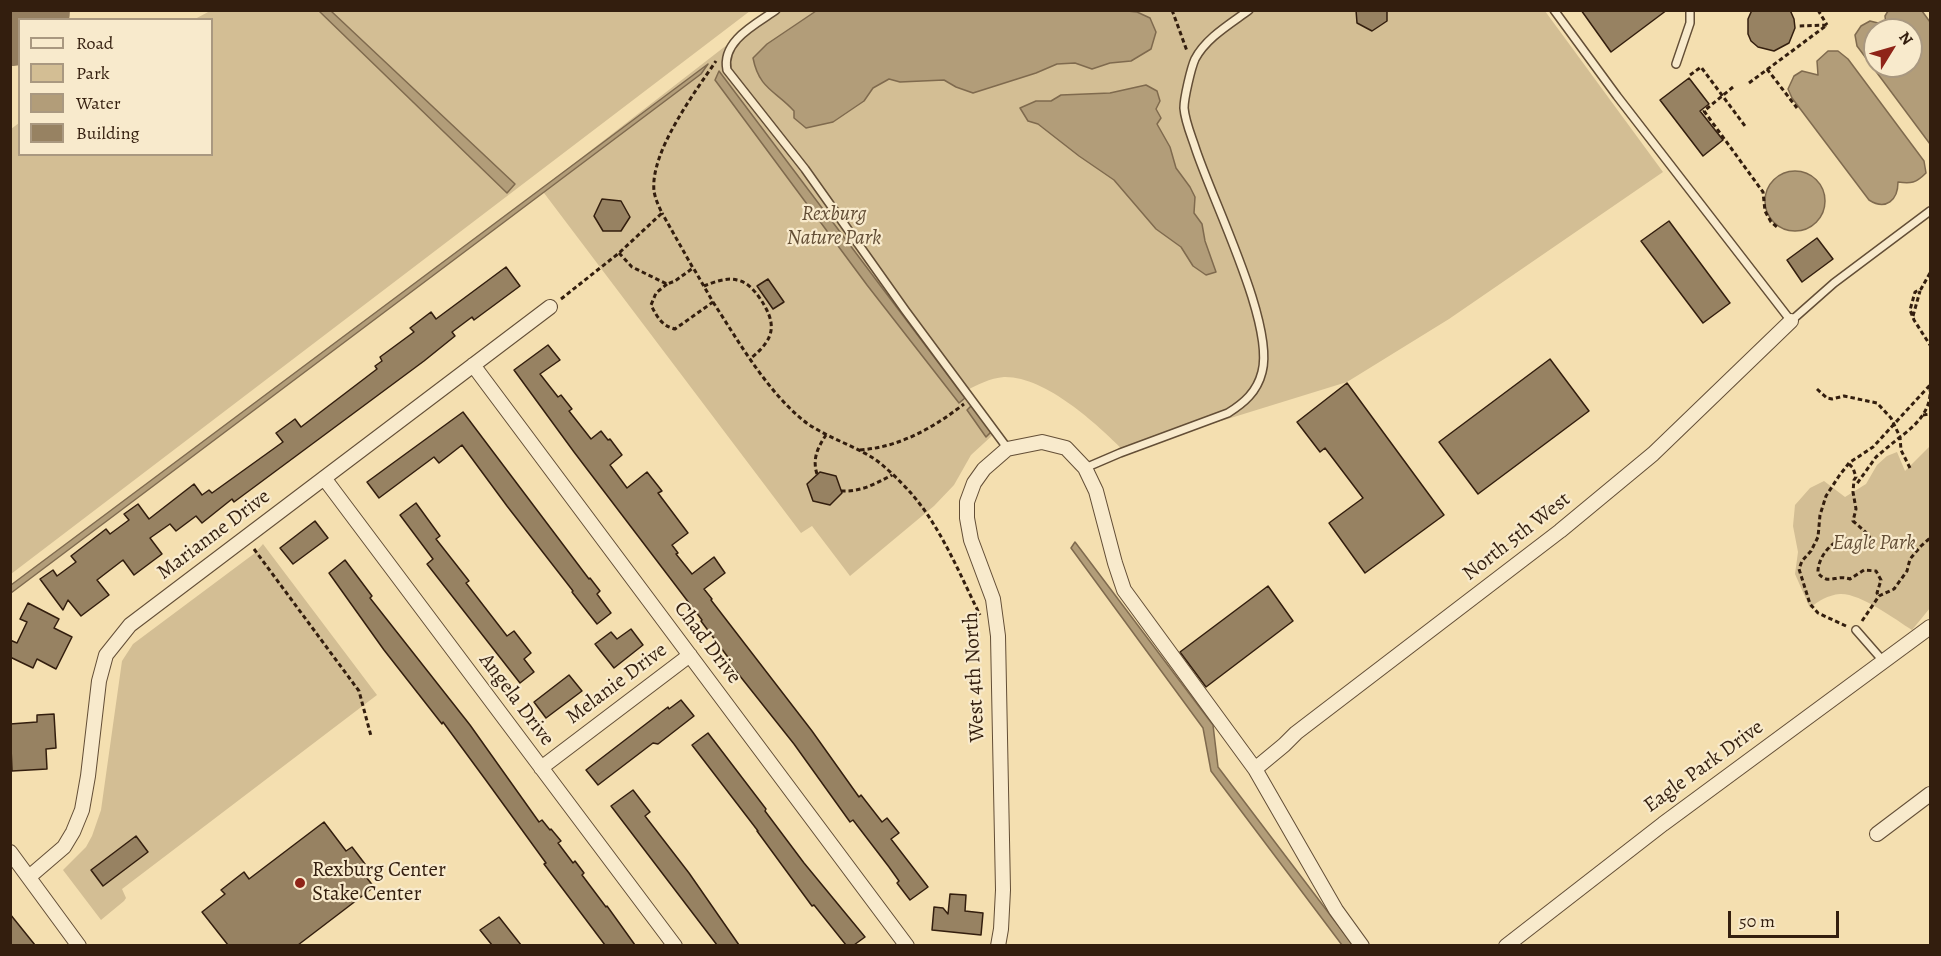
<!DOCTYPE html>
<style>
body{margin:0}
#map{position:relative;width:1941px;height:956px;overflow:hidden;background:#f4dfb0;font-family:Alegreya,serif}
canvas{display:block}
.frame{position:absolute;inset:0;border:12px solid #331e0e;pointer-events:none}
.legend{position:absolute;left:18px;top:18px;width:195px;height:138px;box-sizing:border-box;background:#f8eacc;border:2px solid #a99880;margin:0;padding:8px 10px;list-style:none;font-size:18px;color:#331e0e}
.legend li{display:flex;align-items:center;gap:12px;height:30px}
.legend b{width:30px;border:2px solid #a99880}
.north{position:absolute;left:1863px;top:18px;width:60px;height:60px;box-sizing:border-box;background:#f8eacc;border:2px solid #a99880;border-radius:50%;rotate:53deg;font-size:16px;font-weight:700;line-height:24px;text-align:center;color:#331e0e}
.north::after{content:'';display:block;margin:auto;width:21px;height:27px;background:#8f2418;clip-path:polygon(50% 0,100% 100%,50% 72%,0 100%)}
.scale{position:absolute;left:1728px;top:911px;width:111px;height:27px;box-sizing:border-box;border:3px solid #331e0e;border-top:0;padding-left:8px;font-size:18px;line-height:21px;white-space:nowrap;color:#331e0e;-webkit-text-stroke:4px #f8eacc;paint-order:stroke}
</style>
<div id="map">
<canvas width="1941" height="956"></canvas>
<div class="frame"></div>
<ul class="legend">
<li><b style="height:8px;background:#f8eacc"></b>Road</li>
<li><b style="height:16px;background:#d3be94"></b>Park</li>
<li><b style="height:16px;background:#b29d79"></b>Water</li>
<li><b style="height:16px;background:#978262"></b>Building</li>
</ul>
<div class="north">N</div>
<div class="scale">50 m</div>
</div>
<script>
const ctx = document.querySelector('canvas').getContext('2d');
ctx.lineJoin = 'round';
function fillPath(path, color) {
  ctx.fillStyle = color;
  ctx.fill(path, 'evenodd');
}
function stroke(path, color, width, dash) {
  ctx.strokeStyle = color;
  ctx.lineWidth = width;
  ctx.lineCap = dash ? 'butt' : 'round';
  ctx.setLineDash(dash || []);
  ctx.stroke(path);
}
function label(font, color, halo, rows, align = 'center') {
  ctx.font = font + ' Alegreya,serif';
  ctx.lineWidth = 4.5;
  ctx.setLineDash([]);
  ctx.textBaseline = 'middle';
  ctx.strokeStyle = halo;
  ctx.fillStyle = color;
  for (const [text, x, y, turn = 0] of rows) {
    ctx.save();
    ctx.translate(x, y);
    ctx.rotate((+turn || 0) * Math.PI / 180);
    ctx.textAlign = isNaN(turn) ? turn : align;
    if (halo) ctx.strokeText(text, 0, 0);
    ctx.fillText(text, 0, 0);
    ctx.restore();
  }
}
fillPath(new Path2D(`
 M772,10l773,1 118,161 -214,147 -102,63 -223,69c-27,-27 -79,-75 -120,-74 -14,1 -27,8 -39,14l31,41 -25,23 -17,30 -20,21 -84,70 -38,-50 -11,7 -260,-344z
 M210,11h540l-739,563v-445l8,-6 1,31h192v-134l-17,-1z
 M1930,446v162l-18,22c-17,-11 -52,-37 -72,-36 -12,1 -22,7 -30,14l-15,-34 3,-22 -5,-26 2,-21 15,-17 14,-7 21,16 21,-13 11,-19 10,-9 10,-4 8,19z
 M263,544l114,151 -255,194 4,9 -2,3 -23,19 -38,-50 23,-23 6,-11 9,-26 21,-149 11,-17 122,-91z`), '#d3be94');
const water = new Path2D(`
 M319,11h12l184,173 -8,9z
 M816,11h311l10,1 13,6 6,14 -5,17 -20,12 -21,2 -18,6 -17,-6 -18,1 -21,9 -63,20 -17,-6 -12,-7 -44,2 -11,-3 -16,9 -9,13 -31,21 -27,6 -12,-10v-7c-18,-20 -35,-22 -41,-53l14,-14z
 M1888,11h34l8,11v122l-73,-98 -2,-11 6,-9 9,-5 16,4 -1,-9zM1875,30h36v36h-36z
 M1828,51h10l10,8 76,102 2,12c-10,10 -15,11 -28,9 0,18 -12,29 -29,18l-77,-102 -4,-9 6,-13 8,-5 16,4 -1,-14z
 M708,64l-7,10 -690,519v-8z
 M719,71l246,327 -6,5 -92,-118 -152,-205z
 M1146,85l11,6 3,10 -4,8 5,9 -4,6 13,23 6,21 14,19 5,10 -1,16 8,11 3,17 11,31 -10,3 -13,-9 -12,-19 -25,-18 -42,-49 -35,-24 -41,-32 -10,-3 -8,-13 16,-7h15l10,-6 49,-2z
 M1765 201a30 30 0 1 1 60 0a30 30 0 1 1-60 0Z
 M972,405l19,27 -5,5 -19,-27z
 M1075,542l138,183 5,42 135,178h-11l-131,-174 -8,-43 -132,-180z`);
fillPath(water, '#b29d79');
stroke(water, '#7f6a4e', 1.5);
stroke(new Path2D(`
 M10,16l10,-6`), '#947e5f', 100);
const building = new Path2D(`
 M1356,10h31v11l-15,10 -15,-8z
 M1581,10h86l-56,42z
 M1752,10h38l4,9 1,9 -6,15 -15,8 -16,-4 -7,-6 -3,-7v-15z
 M1689,78l20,26 -9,7 23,29 -20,16 -43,-56z
 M602,199l19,2 9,16 -9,14h-18l-9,-15z
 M1669,221l61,82 -27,20 -62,-82z
 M1817,238l16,21 -31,23 -15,-22z
 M506,267l14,19 -46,34 -2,-3 -20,15 3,4 -31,25 -190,141 -2,-3 -30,24 -6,-7 -20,15 -6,-7 -20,14 12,16 -28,21 -11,-15 -26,20 12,15 -28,21 -13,-16 -5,10 -23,-31 13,-9 4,6 19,-14 -5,-6 35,-27 4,5 19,-14 -5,-6 14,-10 11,15 45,-35 8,11 7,-5 3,3 71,-51 -7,-9 19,-14 6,8 76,-58 -2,-3 7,-5 -2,-4 34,-25 -4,-4 21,-16 5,7z
 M768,279l16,23 -11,7 -16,-23z
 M548,345l12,15 -20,14 18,23 3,-2 11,14 -3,2 22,28 10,-8 7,9 2,-1 12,16 -12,10 17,23 20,-16 15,19 -4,2 30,40 -16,12 6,8 -2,1 16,20 22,-17 11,16 -21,16 8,10 -1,1 101,131 47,66 2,-2 21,27 5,-4 12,15 -8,6 37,48 -18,13 -13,-17 2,-2 -10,-14 -36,-47 -3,2 -56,-78 -66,-83 2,-1 -29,-39 1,-1 -128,-168 -60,-82z
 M1550,359l39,52 -111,83 -39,-52z
 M1347,383l97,132 -79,58 -36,-50 34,-25 -38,-50 -5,4 -23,-30z
 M463,412l126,167 1,-1 10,13 -3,3 14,19 -14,11 -25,-32 1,-1 -66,-85 -45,-61 -23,18 -5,-6 -55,41 -12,-16z
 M820,472l16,4 6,17 -12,12 -17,-4 -6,-17z
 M416,503l24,33 -4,3 33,42 -3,2 41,53 7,-5 17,22 -7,6 10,13 -14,11 -93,-119 6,-5 -33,-44z
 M315,521l13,17 -35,26 -13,-16z
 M345,560l27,36 -2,2 100,127 69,97 3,-2 8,10 1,-1 10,12 -3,2 15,20 2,-2 9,12 -2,2 24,32 1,-1 28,39h-30l-61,-81 2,-1 -61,-84 -42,-57 -1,2 -58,-74 -55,-77z
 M1268,586l25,35 -87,66 -26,-35z
 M28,603l31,16 -5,9 18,9 -16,32 -19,-10 -4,9 -23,-11v-17l7,3 10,-21 -7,-3z
 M631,629l12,16 -29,23 -19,-24 16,-12 6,7z
 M569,675l13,16 -36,27 -12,-16z
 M681,700l13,16 -36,28 -5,-1 -55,42 -12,-15 82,-63 1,2z
 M54,714l2,34 -10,1 1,20 -35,2 -2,-47 27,-2v-7z
 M708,733l58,76 -1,2 39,52 61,74 -11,8h-8l-32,-40 -2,1 -55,-75h1l-66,-86z
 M633,790l17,22 -5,4 44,57 50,72h-22l-106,-139z
 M324,822l22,29 6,-4 13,17 -6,4 15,19 -76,58h-70l-26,-33 23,-18 -4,-4 23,-18 5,7z
 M136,836l12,16 -45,34 -12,-16z
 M950,894l16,1 -1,16 18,2 -2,22 -49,-5 2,-23 9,1 5,6z
 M10,914l25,31h-25z
 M499,917l22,28h-29l-12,-15z`);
fillPath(building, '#978262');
stroke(building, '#331e0e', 1.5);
const service = new Path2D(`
 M776,10c-20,14 -55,31 -49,60l78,99 100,141 103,139
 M1554,10l63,86 174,225 43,-38 96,-72
 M1676,64l14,-41v-13
 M1085,468l35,-15 108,-40c16,-10 29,-21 34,-41 13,-48 -50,-172 -67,-225 -4,-12 -10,-26 -11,-39 0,-10 7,-40 11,-49 11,-21 35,-35 54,-49
 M1856,630l28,32`);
const minor = new Path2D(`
 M473,365l434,581
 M324,478l351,468
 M541,768l149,-113
 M1255,769l29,-24 12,-12 264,-202 93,-77 138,-133
 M1877,834l53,-40
 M10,852l69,94
 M29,877l35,-30 9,-15 9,-22 6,-34 11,-95 7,-26 24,-30 420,-318
 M998,946l3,-17 2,-39 -5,-254 -5,-37 -22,-59 -4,-22v-16l7,-19 10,-14 23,-20 35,-7 24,6 19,20 11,23 19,72 9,27 131,179 81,141 26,36
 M1506,946l157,-122 267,-197`);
stroke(service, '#634e36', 10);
stroke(minor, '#634e36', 16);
stroke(new Path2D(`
 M1172,10l15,41
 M1818,10l9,15
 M1767,69l30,39
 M1690,75l11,-8 44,59
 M1749,83l78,-58 -30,1
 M1733,87l-29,24 59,81 2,19 6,11 6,5
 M619,253l13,14 35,17 8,-3 18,-13 -31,-55
 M1930,273l-9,16 -6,3 -5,18 4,10 16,25
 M667,284l-11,9 -5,12c6,12 11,21 24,24l38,-27 -19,-33
 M704,286c10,-4 23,-9 33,-6 10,2 16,9 22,17 18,26 17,41 -8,61
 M561,299l58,-46 43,-40c-3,-6 -7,-15 -8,-22 -4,-39 41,-99 62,-130
 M713,302c26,40 56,93 95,122 21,14 44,21 65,34 11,7 28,24 37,34 31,35 49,81 70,123
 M1913,316l7,-25
 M1817,389l10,9 5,1 12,-3 33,7 14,15 9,19 -24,20 -20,28
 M1923,415l7,-1
 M860,450c40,-3 73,-22 104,-46
 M1849,464l4,4 3,9 -2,3 -1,12 3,17 -3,12 16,14 1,4 -4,7h-4c-4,-2 -8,-6 -13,-7 -16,-2 -32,19 -31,34 11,13 17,1 32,6l14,-9 12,1 5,9 -4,13 2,3
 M1910,468l-9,-18 -1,-13c17,-12 32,-28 30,-49
 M817,474c-5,-15 1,-27 9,-39
 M841,491c20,1 34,-7 51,-16
 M254,549l105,142 12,45
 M1862,621l17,-25 15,-7 13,-18 3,-12 11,-13 9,-8
 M1846,626l-28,-13 -8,-9 -11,-35 3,-8 9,-10 7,-14 2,-22 6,-19 13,-20 10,-13 24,-16 57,-62`), '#331e0e', 3, [4.5, 3]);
stroke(service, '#f8eacc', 7);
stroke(minor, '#f8eacc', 14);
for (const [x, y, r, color] of [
 [300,883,6,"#8f2418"]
]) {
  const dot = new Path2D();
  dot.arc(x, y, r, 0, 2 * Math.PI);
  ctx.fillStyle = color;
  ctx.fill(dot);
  stroke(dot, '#f8eacc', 2);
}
label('italic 21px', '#634e36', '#f8eacc', [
 ["Rexburg",834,215],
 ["Nature Park",834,239],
 ["Eagle Park",1874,544]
]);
label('21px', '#331e0e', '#f8eacc', [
 ["Marianne Drive",214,535,-37],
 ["North 5th West",1517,537,-38],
 ["Chad Drive",707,643,53],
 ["West 4th North",975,677,-93],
 ["Melanie Drive",617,684,-37],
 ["Angela Drive",516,700,53],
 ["Eagle Park Drive",1704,767,-36]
]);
label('21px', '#331e0e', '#f8eacc', [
 ["Rexburg Center",312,871],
 ["Stake Center",312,895]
], 'left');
</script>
